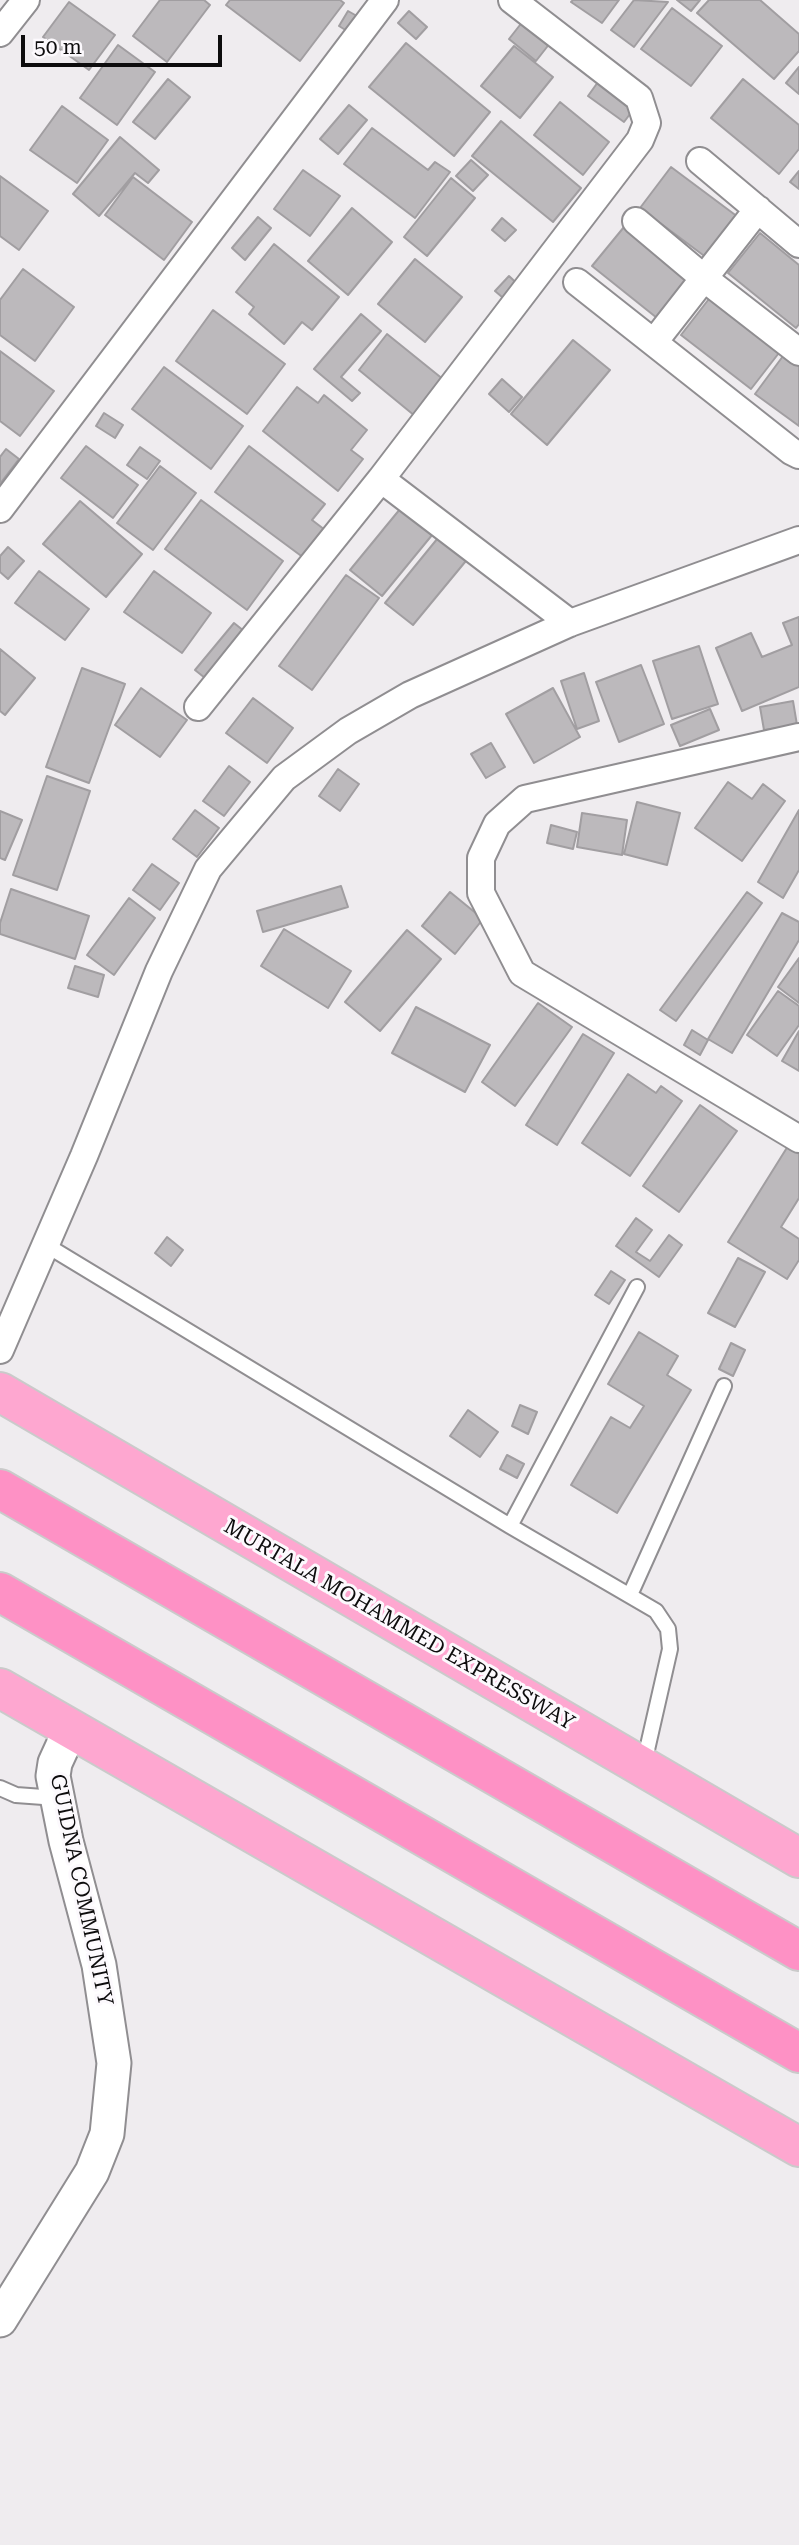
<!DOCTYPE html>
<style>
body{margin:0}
#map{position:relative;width:799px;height:2545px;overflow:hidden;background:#efecef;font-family:"Roboto Serif",serif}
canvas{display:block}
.scale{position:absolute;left:21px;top:35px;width:201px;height:32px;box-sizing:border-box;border:4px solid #0d0c0d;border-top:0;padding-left:9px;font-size:21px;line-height:24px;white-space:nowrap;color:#0d0c0d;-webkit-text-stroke:5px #fcf9fd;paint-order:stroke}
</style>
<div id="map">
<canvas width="799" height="2545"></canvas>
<div class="scale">50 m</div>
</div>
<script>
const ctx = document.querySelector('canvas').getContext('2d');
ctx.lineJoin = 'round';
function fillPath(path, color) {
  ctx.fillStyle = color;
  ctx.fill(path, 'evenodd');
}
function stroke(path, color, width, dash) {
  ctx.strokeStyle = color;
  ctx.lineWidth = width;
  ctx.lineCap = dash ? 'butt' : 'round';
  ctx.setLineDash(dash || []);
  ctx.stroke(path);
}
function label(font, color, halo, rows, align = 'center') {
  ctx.font = font + ' "Roboto Serif",serif';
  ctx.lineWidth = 6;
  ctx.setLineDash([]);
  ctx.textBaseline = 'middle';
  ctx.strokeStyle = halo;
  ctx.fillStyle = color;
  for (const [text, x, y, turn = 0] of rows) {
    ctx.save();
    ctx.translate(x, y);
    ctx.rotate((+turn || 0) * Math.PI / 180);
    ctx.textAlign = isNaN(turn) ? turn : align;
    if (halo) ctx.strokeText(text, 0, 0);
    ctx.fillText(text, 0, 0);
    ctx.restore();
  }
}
const building = new Path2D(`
 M160,0h44l6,5 -43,57 -34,-26z
 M230,0h110l4,3 -44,58 -74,-56z
 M573,0h46l-17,23 -31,-21z
 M634,0l34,2 -34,45 -23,-17z
 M677,0h23l-9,11z
 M709,0h51l39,34v17l-25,28 -77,-66z
 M69,2l46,33 -26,35 -46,-33z
 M672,8l50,38 -31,40 -50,-37z
 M348,11l16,9 -9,16 -16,-10z
 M409,11l18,16 -11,12 -18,-16z
 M527,16l27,22 -18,23 -27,-22z
 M406,43l84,69 -36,44 -85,-69z
 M118,45l37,27 -38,53 -37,-27z
 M514,46l39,31 -33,41 -39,-32z
 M799,67v27l-13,-11z
 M603,75l36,27 -15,20 -36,-26z
 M168,79l22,18 -35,42 -22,-17z
 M743,79l56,46v24l-20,25 -68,-56z
 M560,102l49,40 -26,33 -49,-40z
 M349,105l18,15 -29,34 -18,-15z
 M62,106l46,34 -31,43 -47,-33z
 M501,121l80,67 -28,34 -81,-66z
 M372,128l56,42 7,-8 15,10 -35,46 -71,-54z
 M120,137l39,33 -11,13 -13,-10 -36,43 -26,-22z
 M471,160l17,15 -15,16 -17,-15z
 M671,167l71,53 -31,41 -71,-53z
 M303,170l37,26 -30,40 -36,-27z
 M799,171v18l-9,-7z
 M0,176l48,35 -29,39 -19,-14z
 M133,177l59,45 -28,38 -59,-45z
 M451,178l24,20 -48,58 -23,-19z
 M352,208l40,34 -44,53 -40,-34z
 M258,217l13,11 -26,32 -13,-12z
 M502,218l14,12 -11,11 -13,-11z
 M624,227l69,55 -31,40 -70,-56z
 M760,233l39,32v59l-3,4 -68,-55z
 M274,244l65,53 -27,33 -10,-8 -18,22 -35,-30 5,-7 -18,-15z
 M415,259l47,38 -37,45 -47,-38z
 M23,269l51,38 -39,54 -35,-26v-35z
 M509,276l14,13 -14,14 -14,-12z
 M712,295l70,54 -31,40 -70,-54z
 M213,310l72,54 -38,50 -71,-53z
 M361,314l20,17 -40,46 19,16 -8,8 -38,-32z
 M387,334l57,46 -29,36 -56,-46z
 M573,340l37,30 -63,75 -36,-31z
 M0,351l54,40 -34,45 -20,-15z
 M786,352l13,10v64l-44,-32z
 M164,367l79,59 -32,43 -79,-60z
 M502,379l20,18 -13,15 -20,-18z
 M297,387l21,16 6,-8 43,35 -16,20 12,9 -25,32 -75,-60z
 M104,413l19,12 -8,13 -19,-12z
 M86,446l52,39 -25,33 -52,-40z
 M249,446l76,58 -13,16 13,10 -21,28 -89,-66z
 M140,447l20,14 -13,18 -20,-14z
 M6,449l13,10 -19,25v-27z
 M160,466l36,27 -43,57 -36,-27z
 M201,500l82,61 -36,49 -82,-61z
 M80,501l62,53 -36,43 -63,-53z
 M405,503l32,26 -55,67 -32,-26z
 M442,533l28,23 -57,69 -28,-22z
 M8,547l16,14 -16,18 -8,-7v-16z
 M39,571l50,38 -24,31 -50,-37z
 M154,571l57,42 -29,40 -58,-41z
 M346,575l33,23 -67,92 -33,-24z
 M799,617v70l-57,24 -26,-63 35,-15 11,24 30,-12 -9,-22z
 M234,623l15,12 -39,47 -15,-12z
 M699,646l19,58 -46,15 -19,-58z
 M0,649l35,29 -30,37 -5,-4z
 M641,665l23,59 -45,18 -23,-60z
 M82,668l43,16 -36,99 -43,-16z
 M584,673l15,48 -22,8 -16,-48z
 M141,688l46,32 -27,37 -45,-32z
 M553,688l27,49 -46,26 -28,-49z
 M253,698l40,30 -26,35 -41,-30z
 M793,701l4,24 -33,5 -4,-23z
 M710,709l9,21 -39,16 -9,-21z
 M491,743l14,24 -19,11 -15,-24z
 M229,766l21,16 -26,34 -21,-15z
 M338,769l21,15 -19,27 -21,-15z
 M47,776l43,15 -33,99 -44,-15z
 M728,782l24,17 11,-15 22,17 -43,60 -47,-33z
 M637,802l43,11 -13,52 -43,-11z
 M195,810l24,18 -22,29 -24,-18z
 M799,810v60l-16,28 -25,-16z
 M0,811l22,9 -17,40 -5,-2z
 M582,813l45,7 -5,35 -45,-8z
 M551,825l26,7 -4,17 -26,-6z
 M152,864l27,19 -19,27 -27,-20z
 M341,886l7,21 -85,25 -6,-21z
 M11,889l78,27 -14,43 -75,-25v-11z
 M450,892l33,27 -28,35 -33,-28z
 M747,892l15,11 -86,118 -16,-11z
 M129,898l26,20 -41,57 -27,-20z
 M782,913l17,9v18l-67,113 -24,-14z
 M284,929l67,42 -23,37 -67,-42z
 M407,930l34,29 -61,72 -35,-29z
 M799,958v45l-21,-16z
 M75,966l29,9 -6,22 -30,-9z
 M778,991l21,15v19l-22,31 -30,-21z
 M538,1003l34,24 -57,79 -33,-24z
 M416,1007l74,38 -25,47 -73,-39z
 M692,1030l16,10 -8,15 -16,-10z
 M799,1031v40l-17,-10z
 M583,1034l31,19 -57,92 -31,-20z
 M628,1074l28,19 5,-7 21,15 -52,75 -48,-33z
 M700,1105l37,26 -58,81 -36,-26z
 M788,1146l11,8v44l-18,29 18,12v21l-12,19 -59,-37z
 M636,1218l16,12 -16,22 14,9 19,-26 13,10 -23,32 -43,-31z
 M167,1237l16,13 -12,16 -16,-13z
 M738,1258l27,14 -30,55 -27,-14z
 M611,1271l14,9 -16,24 -14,-9z
 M639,1332l39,24 -11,19 24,15 -74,123 -46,-28 40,-68 19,11 14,-22 -36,-22z
 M731,1343l14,7 -12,26 -14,-7z
 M520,1405l17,7 -9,22 -16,-8z
 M468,1410l30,22 -18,25 -30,-21z
 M507,1455l17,9 -7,14 -17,-9z`);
fillPath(building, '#bcb9bc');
stroke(building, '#a19ea1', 2);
const service = new Path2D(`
 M46,1245l464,281 146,85 12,18 2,20 -26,114
 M510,1526l127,-239
 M630,1595l94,-209
 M0,1788l16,7 41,3`);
const minor = new Path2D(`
 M0,33l26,-33
 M700,161l99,83
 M636,221l69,58 94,73
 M577,282l214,169 8,4
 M654,342l104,-133
 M381,479l189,144
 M0,509l385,-509
 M198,707l183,-228 259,-339 7,-17 -8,-25 -127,-98
 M799,737l-274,62 -28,25 -16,34v35l41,80 277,166
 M0,1350l84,-194 75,-185 49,-102 76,-91 64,-47 62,-36 160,-72 229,-83`);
const tertiary = new Path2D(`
 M0,2320l92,-148 15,-38 7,-71 -15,-98 -33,-124 -13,-65 2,-13 16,-35`);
const trunk = new Path2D(`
 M0,1392l799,466
 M0,1688l799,459`);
const motorway = new Path2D(`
 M0,1489l799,462
 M0,1592l799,461`);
stroke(service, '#908e91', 18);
stroke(minor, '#908e91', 30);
stroke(tertiary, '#908e91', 37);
stroke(trunk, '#cacaca', 42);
stroke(motorway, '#cacaca', 42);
stroke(service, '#fff', 14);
stroke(minor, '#fff', 26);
stroke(tertiary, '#fff', 33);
stroke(trunk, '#fea7d0', 38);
stroke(motorway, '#fe91c5', 38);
label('21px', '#0d0c0d', '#fcf9fd', [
 ["MURTALA MOHAMMED EXPRESSWAY",399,1625,30],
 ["GUIDNA COMMUNITY",81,1890,78]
]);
</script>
